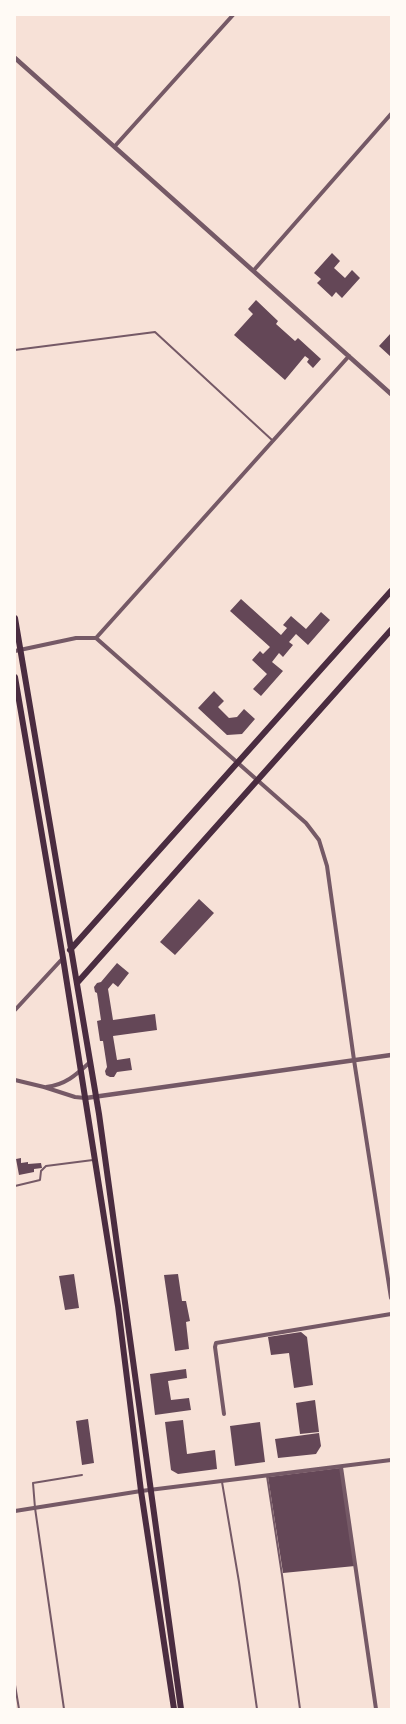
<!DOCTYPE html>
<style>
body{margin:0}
#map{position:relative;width:406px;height:1724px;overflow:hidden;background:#f7e1d7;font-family:Spectral,serif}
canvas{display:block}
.frame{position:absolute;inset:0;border:16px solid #fffaf5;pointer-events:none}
</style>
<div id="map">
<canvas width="406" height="1724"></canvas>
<div class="frame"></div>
</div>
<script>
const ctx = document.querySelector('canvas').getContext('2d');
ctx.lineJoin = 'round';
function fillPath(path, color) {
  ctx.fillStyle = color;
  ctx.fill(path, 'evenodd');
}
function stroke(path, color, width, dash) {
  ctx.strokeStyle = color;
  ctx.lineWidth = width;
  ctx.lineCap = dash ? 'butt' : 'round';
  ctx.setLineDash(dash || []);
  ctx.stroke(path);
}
fillPath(new Path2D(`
 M332,253l8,8 -6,7 11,10 7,-8 8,8 -18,20 -6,-6 -4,5 -15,-14 4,-4 -7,-6z
 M256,300l22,21 -2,3 19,17 3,-3 23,21 -8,9 -6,-6 2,-3 -4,-3 -20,24 -51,-45 19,-21 -5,-5z
 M391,333v24l-12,-11z
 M241,599l40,36 6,-7 -4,-3 8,-9 15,13 15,-17 9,8 -22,25 -12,-11 -7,8 4,3 -10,12 -4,-4 -7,9 11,9 -22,25 -8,-7 14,-15 -15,-14 8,-9 3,3 7,-7 -40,-36z
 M214,691l10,10 -6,6 11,11 8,-1 7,-8 11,10 -13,15 -15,1 -29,-27z
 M199,899l15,14 -39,42 -15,-13z
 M117,963l12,10 -11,14 -5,-4 -5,6 5,31 42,-6 2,16 -44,6 4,24 13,-2 2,12 -15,2 -3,5h-4l-4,-2 -1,-4 2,-4 -4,-26h-3l-3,-20 4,-1 -4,-27 -2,-1 -1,-5 3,-4 4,-1z
 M21,1158v5l7,-1v2l13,-1 1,5 -8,1v3l-15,3 -3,-16z
 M74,1274l5,34 -14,2 -6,-34z
 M178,1274l4,27h4l4,20 -4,1 3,27 -14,2 -11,-76z
 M301,1332l6,5 6,48 -19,3 -5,-35 -18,2 -3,-18z
 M186,1369l1,9 -19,3 3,19 18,-2 2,12 -36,5 -5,-41z
 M315,1400l4,32 -19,2 -4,-31z
 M88,1419l6,44 -12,2 -6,-44z
 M183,1420l4,34 28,-4 2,19 -39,5 -7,-4 -6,-48z
 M260,1422l5,40 -30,4 -5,-40z
 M319,1433l2,13 -5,8 -38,4 -3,-19z
 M340,1468l15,98 -72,7 -15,-96z`), '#644757');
stroke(new Path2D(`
 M15,350l140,-18 117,108
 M15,1186l25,-6 1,-9 5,-5 47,-6
 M267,1476l15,99 18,134
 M222,1482l17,100 18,127
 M15,1685l4,24
 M64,1709l-29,-201 -2,-25 49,-8`), '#755966', 2);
stroke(new Path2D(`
 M115,146l118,-131
 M254,270l137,-156
 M96,638l253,-282
 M15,651l61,-13h20l210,185 13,17 8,26 27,194 37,238
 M15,1010l48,-52
 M15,1080l29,7 31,10 10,1
 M46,1087c19,-2 30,-12 43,-24
 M224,1414l-9,-67 1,-4 175,-29
 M341,1467l35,242
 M15,1511l126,-20 250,-31`), '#755966', 4);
stroke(new Path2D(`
 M15,58l376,336
 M86,1098l305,-43`), '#755966', 4.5);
stroke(new Path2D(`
 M15,618l84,496 82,595
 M15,677l48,281 55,348 23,185 33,218
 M70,950l321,-359
 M77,983l314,-353`), '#4a2c40', 6);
</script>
